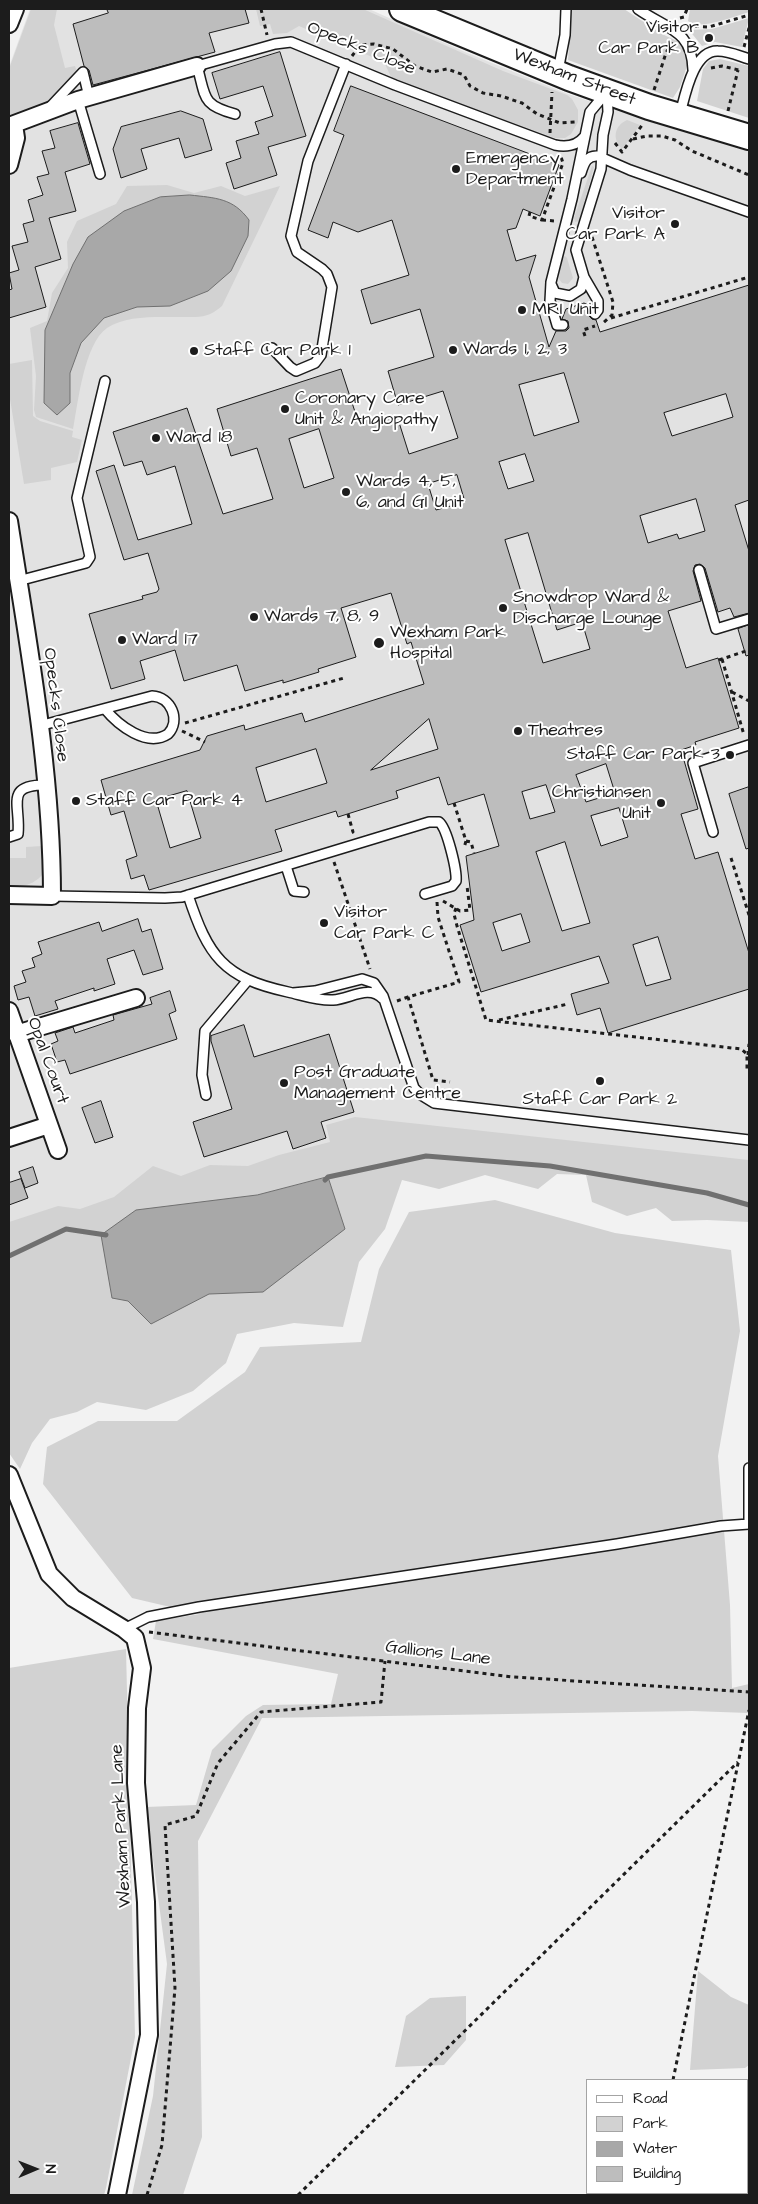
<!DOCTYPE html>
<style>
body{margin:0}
#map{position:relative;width:758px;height:2204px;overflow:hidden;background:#f2f2f2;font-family:"Architects Daughter",sans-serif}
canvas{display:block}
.frame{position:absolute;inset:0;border:10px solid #1c1c1c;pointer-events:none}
.legend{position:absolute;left:586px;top:2079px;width:162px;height:115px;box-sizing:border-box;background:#fff;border:1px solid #a4a4a4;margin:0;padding:6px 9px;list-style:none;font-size:15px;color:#1c1c1c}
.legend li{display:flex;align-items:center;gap:10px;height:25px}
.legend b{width:25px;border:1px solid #a4a4a4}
.north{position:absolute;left:10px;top:2144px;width:50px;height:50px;-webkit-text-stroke:4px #fff;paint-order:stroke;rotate:89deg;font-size:14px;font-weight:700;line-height:20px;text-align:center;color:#1c1c1c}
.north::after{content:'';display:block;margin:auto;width:18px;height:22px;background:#1c1c1c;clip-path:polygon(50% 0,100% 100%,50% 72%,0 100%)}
</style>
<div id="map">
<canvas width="758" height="2204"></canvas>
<div class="frame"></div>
<ul class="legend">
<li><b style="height:6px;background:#fff"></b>Road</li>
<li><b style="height:14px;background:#d2d2d2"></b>Park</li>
<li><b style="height:14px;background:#a8a8a8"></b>Water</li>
<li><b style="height:14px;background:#bdbdbd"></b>Building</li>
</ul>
<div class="north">N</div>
</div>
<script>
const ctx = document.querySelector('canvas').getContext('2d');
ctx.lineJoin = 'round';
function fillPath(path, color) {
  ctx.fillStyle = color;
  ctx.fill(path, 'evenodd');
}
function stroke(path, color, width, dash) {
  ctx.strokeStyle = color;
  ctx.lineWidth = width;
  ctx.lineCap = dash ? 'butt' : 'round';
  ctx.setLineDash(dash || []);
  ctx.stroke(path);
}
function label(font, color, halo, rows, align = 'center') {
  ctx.font = font + ' "Architects Daughter",sans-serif';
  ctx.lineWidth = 4;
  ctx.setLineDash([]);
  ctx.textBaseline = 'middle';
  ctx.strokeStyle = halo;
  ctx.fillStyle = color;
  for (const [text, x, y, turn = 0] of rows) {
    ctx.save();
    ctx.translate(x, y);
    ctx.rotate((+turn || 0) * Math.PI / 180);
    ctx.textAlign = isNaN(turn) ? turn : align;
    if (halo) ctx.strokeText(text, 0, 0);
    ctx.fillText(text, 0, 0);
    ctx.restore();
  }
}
fillPath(new Path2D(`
 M30,9h339l96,43 103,42 69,23 112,32v1028l-378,-40 -362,97v-1167z`), '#e2e2e2');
fillPath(new Path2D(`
 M31,9h26l-3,16 11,43 10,-2 2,6 -29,35 -32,10h-7v-48z
 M256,9h107l140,62 64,24 5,4 6,11v12l-7,12 -6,4h-10l-163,-59 -8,-17 -85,-36 -12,7 -14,1 -3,-10 -10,2z
 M571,9h53l38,25 15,7 9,12 2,10 -8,24 -7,11 -105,-38z
 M690,9h59v3c-14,4 -49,19 -61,9z
 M749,18l-7,29 -27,-5 -13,4 -13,-16 23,-1z
 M720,59l29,7v52l-52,-17 6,-32 6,-8z
 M627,120l13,5 -18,24c-10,-10 -8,-23 5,-29z
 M592,166l2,1 -15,54 -4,1 -1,-4z
 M167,185l27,8 27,-7 24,10 35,-10 -58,120c-15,13 -24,11 -43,11 -22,0 -53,-2 -72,11 -23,16 -29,75 -34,101l-37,-12 -2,-7 2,-34 -6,-48 17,-7 5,-28 16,-25 -1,-26 10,-21 39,-17 11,-18z
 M565,256l2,2 6,20 -5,6 -6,-1 -3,-4 2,-20z
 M32,360l1,56 7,5 33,10 -1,6 10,3 -5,22 -26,6v12l-27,4 -15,-91v-29z
 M42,846v29c-10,11 -19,11 -33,11v-28h17v-11z
 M355,1117l394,43v62l-42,-2 -35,1 -16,-13 -29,8 -35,-14 -6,-27 -29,-1 -19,15 -53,-14 -46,14 -37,-9 -17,49 -26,33 -16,65 -49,-4 -57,11 -11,29 -33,28 -47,19 -49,-8 -20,10 -27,7 -18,24 -12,26 -11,-16v-231l49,-16 22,3 34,-12 39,-31 28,10 29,-11 38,1 31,-11 51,-13 -4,-17z
 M495,1200l120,33 116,17 9,81 -22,125 12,149 2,83 17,-4v29l-57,-2 -430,7 -64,123 4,296 -19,58h-51l21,-99 14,-132 -21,-157 50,-2 16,-55 34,-34 17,-11 68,-1 7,-30 -185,-35 3,-18 44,-7 -68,-16 -89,-114 4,-37 51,-26h79l68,-49 15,-25 101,-5 18,-73 30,-57z
 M126,1649l9,388 -29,151 -2,7h-95v-527z
 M698,1971l33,26 18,8v60l-4,3 -55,2z
 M466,1996v44l-22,25 -49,2 11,-51 24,-18z`), '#d2d2d2');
const water = new Path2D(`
 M190,195c26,3 43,3 59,25l-1,16 -17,35 -23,20 -38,15 -33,1 -33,11 -23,25 -11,30v30l-13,12 -13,-12 1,-73 28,-66 15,-27 36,-26 36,-14z
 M328,1177l17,52 -82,63 -54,2 -58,30 -23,-23 -16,-3 -11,-63 35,-25 121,-15z`);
fillPath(water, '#a8a8a8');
stroke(water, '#707070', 1);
stroke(new Path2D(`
 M325,1180l3,-3 98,-21 124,10 157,27 42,12
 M9,1256l57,-27 40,6`), '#707070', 5);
const building = new Path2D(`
 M107,9h138l4,14 -40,10 6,19 -122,33 -4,-15 -5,-4 -11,-42 35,-11z
 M280,52l26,84 -38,11 9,28 -43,14 -8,-26 15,-5 -5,-17 23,-7 -4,-12 18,-6 -10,-30 -43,13 -8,-26z
 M351,86l208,79 -19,51 -17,-7 -7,19 -9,2 9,31 20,-6 -7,22 20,70 7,-16h10l3,-3 -1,-7 -6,-2 4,-10 18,-6 8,4 -3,9 3,3 4,1 4,12 149,-47v215l-14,5 14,46v62l-15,4 -4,-9 -12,4 -13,-44 -5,-4 -5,1 -2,6 8,30 -33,10 18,57 32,-10 21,70 -44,14 1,3 -15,5 17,59 -17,5 14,45 23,-7 31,101v36l-141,44 -8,-25 -23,7 -6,-21 38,-11 -10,-27 -118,36 -21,-67 14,-5 -8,-64 33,-10 -15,-52 -36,11 -9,-28 -43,14 2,7 -60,19 -2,-6 -61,19 7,21 -133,39 -5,-15 -13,4 -5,-19 11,-4 -13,-45 -13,4 -10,-35 99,-30 7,-14 37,-11 1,5 57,-17 3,9 119,-38 -13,-42 -4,2 -16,-51 -50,15 15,49 -38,12 1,3 -36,11v-3l-38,11 -8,-26 -53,16 -9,-31 -35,11 5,18 -34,10 -22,-75 54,-15 -1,-3 15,-4 2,-3 -11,-36 -24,7 -28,-89 18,-6 24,75 54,-16 -17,-58 -28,9 -5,-14 -18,5 -11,-34 74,-24 36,106 50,-15 -16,-51 -26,8 -14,-47 124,-40 16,49 12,-3 3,9 25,-8 12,38 49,-16 -15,-47 -45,14 -10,-34 46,-14 -14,-48 -49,15 -10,-34 48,-15 -17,-55 -34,12 -25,-10 -5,16 -20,-8 36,-95 -10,-4zM564,373l15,49 -45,14 -15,-51zM726,394l7,23 -61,19 -8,-23zM319,429l15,49 -30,10 -15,-49zM525,454l9,27 -26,8 -9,-27zM457,475l8,27 -29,8 -8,-26zM696,499l9,32 -26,8 -2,-5 -29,9 -8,-27zM528,533l29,97 25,-8 8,27 -47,14 -38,-123zM429,719l9,30 -67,21zM316,749l11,34 -61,19 -10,-34zM606,764l9,29 -29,9 -10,-27zM546,785l9,27 -25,7 -8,-27zM187,791l14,47 -31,10 -14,-48zM619,808l9,29 -27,9 -10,-30zM565,842l25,81 -28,8 -26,-79zM521,914l9,28 -28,9 -9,-28zM658,937l13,42 -25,7 -13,-41z
 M181,111l22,8 9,31 -27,8 -6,-20 -38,11 6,20 -26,9 -8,-29 8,-22z
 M78,123l12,41 -25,8 11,39 -27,7 12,41 -26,8 11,40 -37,11v-28l3,-1 -3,-16 10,-3 -7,-24 16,-4 -5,-18 11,-3 -6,-21 15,-5 -6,-18 12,-3 -7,-23 13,-3 -5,-17z
 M749,625v30l-3,1 -8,-27z
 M749,787v61l-3,1 -17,-55z
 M138,919l4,13 9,-3 12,40 -20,6 -9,-25 -27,9 8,25 -21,7v-3l-39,13 3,8 -23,7 -6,-19 -11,3 -4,-14 12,-4 -4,-11 13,-4 -3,-9 10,-4 -4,-12 61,-20 3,9z
 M170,991l6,20 -7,3 8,25 -107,35 -5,-14 -8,2 -6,-18 7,-3 -3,-8 18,-6 2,6 39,-13 -1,-5 39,-11 -2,-6z
 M244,1025l10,32 75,-23 25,78 -33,10 5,16 -33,11 -6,-18 -83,26 -11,-35 39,-13 -21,-68v-5z
 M101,1101l12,36 -18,6 -13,-35z
 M33,1167l5,16 -13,5 -6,-16z
 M21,1179l7,19 -19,7v-22z`);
fillPath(building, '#bdbdbd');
stroke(building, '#1c1c1c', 1);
const lane = new Path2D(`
 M638,9c28,20 54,20 55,61
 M558,71l7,-36 1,-26
 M78,100l22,74
 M51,106l32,-34 6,25
 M235,114c-34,-9 -29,-17 -38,-48l78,-22 16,-2 104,43 160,60c10,2 22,1 29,-8
 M680,114c5,-18 13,-64 38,-63 11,0 21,5 31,8
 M581,173c3,-10 6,-18 17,-17l32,14 119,42
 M551,284l4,9 15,3 11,-7 3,-12
 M595,314l3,-4v-9l-14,-24 -8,-27 25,-81 2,-34 5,-23 -1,-20
 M563,325h-6l-7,-24 1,-19 21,-83 18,-87 15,-18
 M272,348l18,19 6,4 19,-8 6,-8 11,-68 -5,-13 -5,-5 -25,-17 -6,-16 17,-75 38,-97
 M699,570l17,59 33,-10
 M18,581l68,-18 4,-6 -13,-59 28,-117
 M39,726l113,-30c19,1 29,24 16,38 -21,14 -50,-9 -63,-25
 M713,832l-20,-69 56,-18
 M9,837l9,-3c3,-29 -14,-49 27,-49
 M286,866l8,25 10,1
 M188,895c20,61 35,83 100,97 14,3 30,9 45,8 17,-1 36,-16 50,-1
 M52,896l113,2 17,-1 247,-75h10c8,6 18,48 17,59l-4,5 -27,8
 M293,993l22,-2 47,-12 12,4 9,13 31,92 7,7 13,8 315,37
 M206,1095l-4,-20 3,-44 43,-51
 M749,1524v-56
 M124,1629l24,-12 51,-10 418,-63 104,-18 28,-2`);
const street = new Path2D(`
 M9,24l6,-15
 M9,126l69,-26 119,-34
 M9,165l7,-27 -2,-13
 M9,521c19,123 43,249 43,375l-43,-1
 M9,1011l49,139
 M16,1034l120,-36
 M9,1138l40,-13
 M9,1475l40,99 24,24 51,31 11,9 7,30 -5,40 -1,75 10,119 3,133 -32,160`);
const secondary = new Path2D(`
 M402,9l167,69 80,29 100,30`);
stroke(lane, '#1c1c1c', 12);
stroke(street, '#1c1c1c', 20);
stroke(secondary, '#1c1c1c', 28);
stroke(new Path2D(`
 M261,9l6,26
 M680,18l4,-1 3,-8
 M687,26l22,1 40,-12
 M744,47l5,-19
 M352,56l8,-11 14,-1 19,5 22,17 17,6 15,-3 17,6 6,11 13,7 18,3 21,7 15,11 23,9 16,-1
 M711,68l11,-2 17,4
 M654,90l12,-37 6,-11
 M728,111l10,-41
 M550,133l2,-41
 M633,139l14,-3h15l13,4 17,11 57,24
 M615,143l7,9 21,-28
 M530,212l-1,4 13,4 21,-57 -2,-6
 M542,220l13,1
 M592,237l21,65 -1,13 -9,8
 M611,318l138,-41
 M585,336l-2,-6 12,-4
 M722,659l22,76
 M719,660l30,-10
 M732,692l17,9
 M185,723l159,-45
 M182,731l23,11
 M454,803l12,38 -2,7
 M348,814l5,18 -2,1
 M466,841l5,1 3,11
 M731,858l18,57
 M334,862l36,107
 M443,901l17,10 10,-1 -3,-24
 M437,902l1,15 21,65 -51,15 25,83 17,2
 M456,908l-2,6 3,12 29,94 255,29 6,5v17h2
 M397,1001l11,-4
 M499,1020l69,-16
 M748,1055l1,-11
 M149,1632l364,45 236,15
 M673,2080l76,-370
 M147,2195l15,-50 13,-157 -10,-163 31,-9 22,-53 43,-51 120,-10 4,-41
 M298,2195l440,-433
 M649,2195v-2`), '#1c1c1c', 3, [4, 4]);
stroke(lane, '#fff', 9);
stroke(street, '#fff', 16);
stroke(secondary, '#fff', 24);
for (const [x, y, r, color] of [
 [709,38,5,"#1c1c1c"],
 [456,169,5,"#1c1c1c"],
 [675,224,5,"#1c1c1c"],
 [522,310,5,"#1c1c1c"],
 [453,350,5,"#1c1c1c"],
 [194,351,5,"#1c1c1c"],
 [285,409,5,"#1c1c1c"],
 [156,438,5,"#1c1c1c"],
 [346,492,5,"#1c1c1c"],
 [503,608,5,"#1c1c1c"],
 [254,617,5,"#1c1c1c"],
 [122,640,5,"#1c1c1c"],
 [379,643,6,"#1c1c1c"],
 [518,731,5,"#1c1c1c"],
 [730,755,5,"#1c1c1c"],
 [76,801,5,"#1c1c1c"],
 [661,803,5,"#1c1c1c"],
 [324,923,5,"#1c1c1c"],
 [600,1081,5,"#1c1c1c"],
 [284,1083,5,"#1c1c1c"]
]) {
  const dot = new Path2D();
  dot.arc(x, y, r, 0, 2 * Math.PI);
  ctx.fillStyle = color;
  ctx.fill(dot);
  stroke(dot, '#fff', 2);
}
label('18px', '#1c1c1c', '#fff', [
 ["Visitor",699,28,"right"],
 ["Car Park B",699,49,"right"],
 ["Emergency",466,159],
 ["Department",466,180],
 ["Visitor",665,214,"right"],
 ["Car Park A",665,235,"right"],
 ["MRI Unit",532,310],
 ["Wards 1, 2, 3",463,350],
 ["Staff Car Park 1",204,351],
 ["Coronary Care",295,399],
 ["Unit & Angiopathy",295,420],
 ["Ward 18",166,438],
 ["Wards 4, 5,",356,482],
 ["6, and GI Unit",356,503],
 ["Snowdrop Ward &",513,598],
 ["Discharge Lounge",513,619],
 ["Wards 7, 8, 9",264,617],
 ["Wexham Park",390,633],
 ["Hospital",390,654],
 ["Ward 17",132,640],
 ["Theatres",528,731],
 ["Staff Car Park 3",720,755,"right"],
 ["Christiansen",651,793,"right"],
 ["Unit",651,814,"right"],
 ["Staff Car Park 4",86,801],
 ["Visitor",334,913],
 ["Car Park C",334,934],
 ["Post Graduate",294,1073],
 ["Management Centre",294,1094],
 ["Staff Car Park 2",600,1100,"center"]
], 'left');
label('18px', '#1c1c1c', '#fff', [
 ["Opecks Close",361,49,22],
 ["Wexham Street",574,78,21],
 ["Opecks Close",55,705,83],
 ["Opal Court",47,1061,70],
 ["Gallions Lane",438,1654,7],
 ["Wexham Park Lane",122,1826,-93]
]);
</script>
